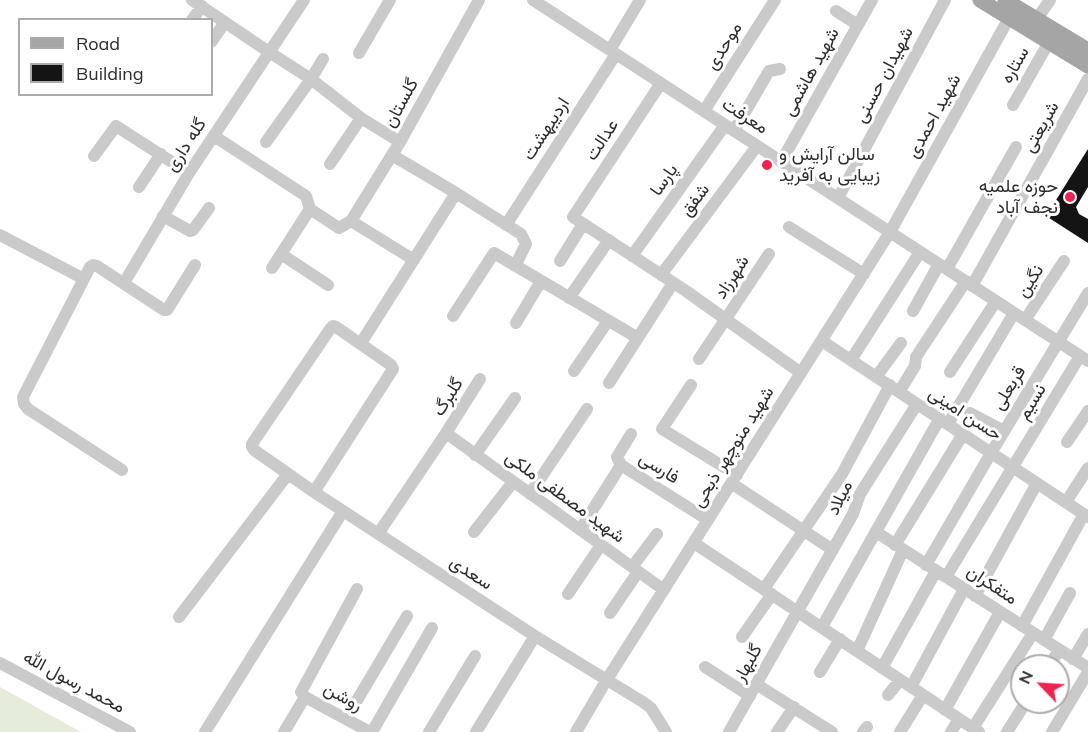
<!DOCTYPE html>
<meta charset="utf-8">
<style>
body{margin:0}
#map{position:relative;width:1088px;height:732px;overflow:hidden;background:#fff;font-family:Mulish,sans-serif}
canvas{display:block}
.legend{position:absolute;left:18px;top:18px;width:195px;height:78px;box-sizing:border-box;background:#fff;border:2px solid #ababab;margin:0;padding:8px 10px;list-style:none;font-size:18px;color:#2d2d2d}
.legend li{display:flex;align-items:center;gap:12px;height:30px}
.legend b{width:30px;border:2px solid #ababab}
.north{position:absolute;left:1010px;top:654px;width:60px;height:60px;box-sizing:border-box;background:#fff;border:2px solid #ababab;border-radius:50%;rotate:295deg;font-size:16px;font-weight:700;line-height:24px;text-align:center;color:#2d2d2d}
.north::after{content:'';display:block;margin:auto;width:21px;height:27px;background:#ee2553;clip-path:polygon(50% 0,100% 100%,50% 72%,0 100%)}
</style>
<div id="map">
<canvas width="1088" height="732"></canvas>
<ul class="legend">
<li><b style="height:8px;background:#a5a5a5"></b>Road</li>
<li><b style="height:16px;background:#141414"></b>Building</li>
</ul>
<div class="north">N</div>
</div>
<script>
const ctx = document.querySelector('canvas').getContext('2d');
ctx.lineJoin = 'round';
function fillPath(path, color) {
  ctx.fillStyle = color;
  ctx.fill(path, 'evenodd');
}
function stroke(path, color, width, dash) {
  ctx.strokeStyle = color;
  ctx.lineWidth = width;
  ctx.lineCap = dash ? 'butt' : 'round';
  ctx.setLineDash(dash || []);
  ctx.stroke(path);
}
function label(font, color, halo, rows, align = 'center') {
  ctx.font = font + ' Mulish,Vazirmatn,sans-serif';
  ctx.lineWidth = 6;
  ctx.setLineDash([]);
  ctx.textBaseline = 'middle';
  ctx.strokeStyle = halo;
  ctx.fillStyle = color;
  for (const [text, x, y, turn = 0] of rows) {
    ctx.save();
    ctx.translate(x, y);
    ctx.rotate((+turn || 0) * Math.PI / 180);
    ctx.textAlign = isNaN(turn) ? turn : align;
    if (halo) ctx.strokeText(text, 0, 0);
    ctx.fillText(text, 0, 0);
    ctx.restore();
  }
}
fillPath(new Path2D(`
 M0,687l81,45h-81z`), '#e6ecda');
fillPath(new Path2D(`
 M1088,149v38l-12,20 3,7 9,5v24l-42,-27z`), '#141414');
stroke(new Path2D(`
 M192,0l77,52 42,27 50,39 39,24
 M533,0l555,361
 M836,11l22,14
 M1037,19l13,-19
 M192,20l10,-14
 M212,41l13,-19
 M610,50l30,-50
 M359,53l31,-53
 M661,83l-88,134 113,74 115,82
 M1013,105l36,-63
 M704,111l71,-111
 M734,131l35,-60 11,-2
 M214,136l92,60 4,13 29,19 12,-7
 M266,142l45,-63 12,-20
 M392,155l64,38 65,41 5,10 -11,22
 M94,156l22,-30 73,47
 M781,162l91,-162
 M330,164l31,-46
 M139,187l22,-33
 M838,198l107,-198
 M163,216l27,15 3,-1 16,-22
 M351,221l49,-79 79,-142
 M351,221l63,39
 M506,225l110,-171
 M789,227l75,47
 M0,235l84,44
 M281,254l47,31
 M632,256l93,-131
 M560,261l23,-37
 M272,268l38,-59
 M947,269l69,-122
 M661,275l96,-129
 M124,283l65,-110 115,-173
 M972,286l116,-207
 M569,298l40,-58
 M913,311l26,-47
 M453,316l41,-63 144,85
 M1025,320l39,-59
 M516,323l25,-42
 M822,341l266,176
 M361,343l95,-150
 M699,359l70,-105
 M851,360l69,-108
 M574,371l34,-50
 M950,372l46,-71
 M876,377l25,-34
 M609,383l64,-100
 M691,385l-29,44 75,46
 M899,392l16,-26 1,-9 50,-76
 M970,413l34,18
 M948,424l66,-111
 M446,433l218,157
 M1067,442l21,-31
 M475,455l40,-57
 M621,465l87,55
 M122,470l-94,-61 -4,-5 -1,-7 67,-130 3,-2 4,1 67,44h3l28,-45
 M731,483l102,67
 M314,492l79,-123 -2,-4 -55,-38 -3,-1 -3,3 -78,115v3l2,3 60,42 221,144 108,66 8,6 15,24
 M530,494l57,-85
 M1066,502l22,-34
 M580,530l41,-65 -4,-8 14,-23
 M474,532l39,-50
 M876,532l212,136
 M378,534l68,-101 34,-54
 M694,543l285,189
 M895,545l68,-111
 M926,565l65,-112 97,-160
 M632,567l25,-33
 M946,577l134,-221
 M357,589l-56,103 4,5 65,35
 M764,589l78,-115 48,-89
 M568,594l33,-49
 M975,596l62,-113
 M610,613l28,-41
 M179,617l109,-143
 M1022,626l62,-112
 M822,627l118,-209
 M742,637l30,-43
 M1044,640l26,-47
 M857,651l46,-101
 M1073,659l15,-25
 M0,663l130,69
 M1049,666l10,-16
 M705,667l45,29
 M882,668l54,-97
 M820,672l20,-33
 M756,684l76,48
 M911,687l53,-98
 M888,695l12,-15
 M945,710l55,-98
 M346,719l61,-103
 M973,728l60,-95
 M205,732l138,-221
 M284,732l21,-35
 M372,732l60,-104
 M429,732l46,-76
 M476,732l59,-96
 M576,732l30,-51 284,-449 119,-214
 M729,732l124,-218 7,-20 57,-90
 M777,732l17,-25
 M863,732l4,-5
 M900,732l23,-37
 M951,732l8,-13
 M1007,732l19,-30
 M1052,732l36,-60`), '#cacaca', 12);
stroke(new Path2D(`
 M980,0l108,66
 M1005,0l83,50`), '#a5a5a5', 15);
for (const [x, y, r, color] of [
 [767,165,6,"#ee2553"],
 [1070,197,6,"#ee2553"]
]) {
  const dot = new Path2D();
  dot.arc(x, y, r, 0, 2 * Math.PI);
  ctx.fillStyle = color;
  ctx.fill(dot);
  stroke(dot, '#fff', 2);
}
label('18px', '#2d2d2d', '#fff', [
 ["موحدی",724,46,-58],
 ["ستاره",1015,65,-60],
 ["شهید هاشمی",811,72,-61],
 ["شهیدان حسنی",884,75,-62],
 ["گلستان",401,103,-61],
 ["معرفت",745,116,33],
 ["شهید احمدی",934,116,-61],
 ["شریعتی",1041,127,-61],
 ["اردیبهشت",546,129,-57],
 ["عدالت",602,140,-57],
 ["گله داری",186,145,-57],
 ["پارسا",664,180,-55],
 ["شفق",695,200,-53],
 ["شهرزاد",732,277,-57],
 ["نگین",1030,281,-57],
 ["قربعلی",1009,388,-59],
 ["گلبرگ",448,397,-58],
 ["نسیم",1032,402,-59],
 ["حسن امینی",965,414,33],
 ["شهید منوچهر ذبحی",733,447,-58],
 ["فارسی",659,468,32],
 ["شهید مصطفی ملکی",565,497,36],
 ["میلاد",840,498,-64],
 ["سعدی",471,573,33],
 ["متفکران",992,585,33],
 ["گلبهار",748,663,-61],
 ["محمد رسول الله",74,682,28],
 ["روشن",343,697,29]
]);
label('18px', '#2d2d2d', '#fff', [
 ["سالن آرایش و",779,155],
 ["زیبایی به آفرید",779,176],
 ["حوزه علمیه",1058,187,"right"],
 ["نجف آباد",1058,208,"right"]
], 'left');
</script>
